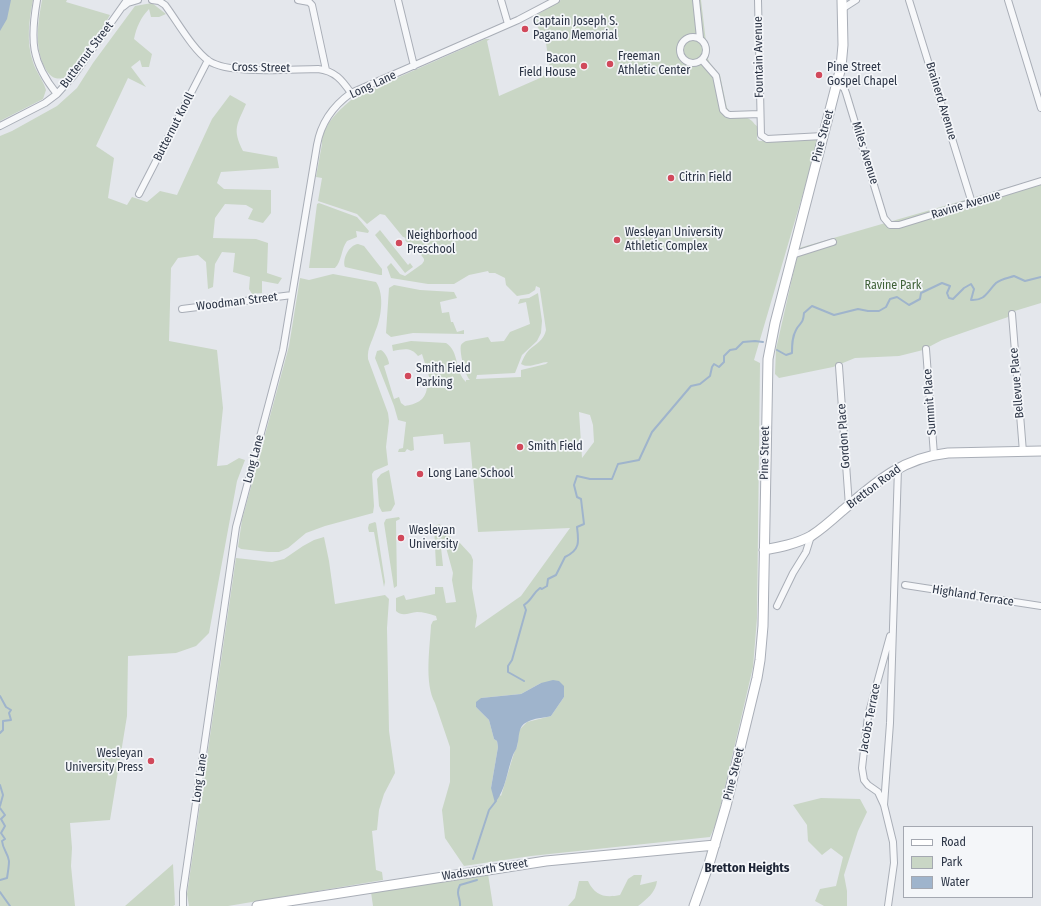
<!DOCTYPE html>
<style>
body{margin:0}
#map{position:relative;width:1041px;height:906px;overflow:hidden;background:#e4e7ec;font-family:"Fira Sans Condensed",sans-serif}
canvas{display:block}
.legend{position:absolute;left:903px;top:826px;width:130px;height:72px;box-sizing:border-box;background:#f4f6f9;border:1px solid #a4a8b1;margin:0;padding:5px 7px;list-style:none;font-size:12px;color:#2b3445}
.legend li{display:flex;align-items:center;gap:8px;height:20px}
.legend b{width:20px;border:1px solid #a4a8b1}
</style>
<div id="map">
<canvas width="1041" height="906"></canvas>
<ul class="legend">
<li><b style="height:5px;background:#fff"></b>Road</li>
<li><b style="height:11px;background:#c9d6c5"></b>Park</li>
<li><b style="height:11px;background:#9fb4cc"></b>Water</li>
</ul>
</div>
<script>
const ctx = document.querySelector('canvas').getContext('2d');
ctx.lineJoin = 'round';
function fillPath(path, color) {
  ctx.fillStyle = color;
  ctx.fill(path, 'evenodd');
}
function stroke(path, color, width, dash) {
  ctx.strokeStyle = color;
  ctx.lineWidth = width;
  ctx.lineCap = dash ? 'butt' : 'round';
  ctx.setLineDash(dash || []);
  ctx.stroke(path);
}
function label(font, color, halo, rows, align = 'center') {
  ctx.font = font + ' "Fira Sans Condensed",sans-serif';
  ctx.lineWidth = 3.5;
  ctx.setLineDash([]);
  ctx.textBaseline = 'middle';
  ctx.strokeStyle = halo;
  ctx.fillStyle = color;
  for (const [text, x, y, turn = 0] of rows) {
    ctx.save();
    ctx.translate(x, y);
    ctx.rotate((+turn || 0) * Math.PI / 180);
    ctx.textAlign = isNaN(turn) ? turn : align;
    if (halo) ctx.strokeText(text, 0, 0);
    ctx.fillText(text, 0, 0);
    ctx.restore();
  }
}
fillPath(new Path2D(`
 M0,0h33c-4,20 -7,42 0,62 3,10 10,18 13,28l-3,9 -43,22z
 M42,0h25l-1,2 44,13 -8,14 -37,49c-10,2 -15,-1 -20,-10 -11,-21 -7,-46 -3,-68z
 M561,0h140l7,59 2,4 10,12 7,33 8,9c7,0 12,-1 17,4 2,2 3,4 5,5v13l2,2 60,-2 -65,221 6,3 -3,255 -4,49 -36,154 -7,16 -179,19 -67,10 -19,-28 -3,-28 8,-28v-35l-15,-44c-11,-20 -5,-56 -4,-78l2,-4 4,-1 -1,-4c-6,-2 -13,-4 -19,-4 -8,1 -15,5 -21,-1v-13l8,-3 2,5 29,-6v-7h8l3,16 10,-1 -4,-22 1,-7 -9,-33 -4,-2 3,28h-7l-2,-40 6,-2 3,9 16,9 12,13 2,5 -1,28 5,28 -2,12 46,-32 49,-68 -92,4 -8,-90 -26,2 -1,-10 -30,3 1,13 -3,1 -4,-2 -2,3h-7l1,-3 4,-1 3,-26 -8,-2 -4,-14 -19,-48 2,-7 4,-1c4,2 8,10 8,14l-5,2 10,33 5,-2 2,6 4,3c11,-2 20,-5 22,-18l5,-2 -10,-32 -4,2c-7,-9 -14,-7 -25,-5l-1,-6 19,-4 35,2c14,9 8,28 20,39v-2h4c-5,-4 -11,-29 -9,-35 1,-2 3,-3 5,-4l22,-4 3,5 13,-1 6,-9 20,-8 -4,-22 -8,2 2,-5 9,-1 9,-5 4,28 -1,12 -4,8 -15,14 -7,18 -38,2 -1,4 45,-2v-7l25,-6 2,-2c-8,0 -19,7 -27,2 2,-5 4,-10 8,-14 7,-6 15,-10 17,-20l-6,-40v-2l-4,-2 -1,4 -6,4 -12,2 -11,-11 -1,-7 -10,-5h-6l-1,-2 -19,4 -15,9h-26l-37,-6 -4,-11 4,-4 9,11 5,2 17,-12 2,-3v-2l-5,-7 -3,2 -11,-14 1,-1 -2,-2h-1l-18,-22 -5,-1 -13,10 -10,-10 -39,-13 4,-23 -6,-1 6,-33c-1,-19 20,-37 34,-48l129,-57h5l-3,2 12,55 41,-18v-1l8,-3v-2l2,-1 -4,-28 -12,-23 1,-4zM579,412l11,3 3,10 1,17 -12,16zM541,683l23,14 -13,19 -24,6 -5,5 -3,4 -2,16 -3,6 -13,43 -10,-8 7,-41 -1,-6 -3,-2 -5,-19 -13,-13 5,-9 40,-4z
 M152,3l14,11 -7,3h-8l-2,-8c-8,8 -13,19 -15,30l18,15 -3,13h-7l-2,-7 -9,7 15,20 -18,-9 -32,68 18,12 -6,40 19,7 5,-8 15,5 13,-11 17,4 35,-76 18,-24 16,9c-9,21 -14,25 -3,47l34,6 2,11 -58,4 -4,11 7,6 47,1v23l-8,10 -15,-4 5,-10 -7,-4 -21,-1 -10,14 -2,20 43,1 12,4 -1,30 15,5 -4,6 -16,-3v12l-10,1 -3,-5 1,-12 -17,-5 2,-19 -13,-1 -7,12 -2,23 -5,2 -2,-27 -8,-7 -20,3 -7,10 -2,73 48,9 6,58 -6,58 10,-1 12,-7 6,2 -8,21 -28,152 -13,13 -20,7 -48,3 -1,60 -17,104 -40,3 2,25 -1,18 4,40h-75v-770l12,-5 45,-25 20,-18 16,-25 42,-57z
 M1041,178v125l-33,10v4l-66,23 -19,10 -24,6 -44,2 -22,9 -54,11 -4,-4 1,-25 23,-101z
 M319,203l38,14 12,14 -1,2 -12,-2 1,6 -10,4c-6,8 -5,20 -12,27h-26l8,-64z
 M380,230l28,35 2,-2 3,4 -8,6 -30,-38z
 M358,244l6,2 18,23v6h-2l-35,-8c-3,-8 4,-22 13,-23z
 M333,274l43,8c9,13 5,37 -1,50 -3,10 -8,16 -7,27l20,54 1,8 -3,26 2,18 -14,6 -2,3 2,32 -1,7 -48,13 -19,7 -18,15 -9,4h-11l-27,-3 -3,-2 4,-27 47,-174 11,-68 9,2z
 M394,285l26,5 34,2 3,6 -17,4 2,11 7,-1 2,10h2l4,10 7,-2v4l-51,-1 -22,4 -5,-4 3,-45z
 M389,470l6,34 -4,7 -9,1 -3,-6 -2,-27 4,-5z
 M399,517l1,2 -4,2 1,65 -3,2 -10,-65 2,-4z
 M375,522l1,1 9,59 -1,5 -10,-55h-5l-1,-4 1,-4z
 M324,537l5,24 6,43 50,-9 4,4 -2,29 2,103 6,42 -11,21 -5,16 -2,20 -5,1 4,39 6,2 1,8 -155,26h-39l-2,-12 49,-336 36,4 12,-3 19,-13 11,-6z
 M821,798l39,1 7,13 -9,19 -14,44 3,16v15h-23l-9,-5 5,-12 16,-3 7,-29 -12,-9 -9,7 -14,-14 -1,-16 -14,-20z
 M173,864l2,41 -2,1h-48z
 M488,874l5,32h-120l-2,-14z
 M634,875h8l-2,10 17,-4c-1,11 -11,19 -19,25h-70l7,-8 4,-17h9c7,15 17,17 32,14l8,-16z`), '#c9d6c5');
fillPath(new Path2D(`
 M0,0h11l-4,19 -7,12z
 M553,680l6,1 5,5v11l-13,19c-7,2 -17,2 -24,6 -10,5 -7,15 -10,24 0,3 -3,6 -4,9 -6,16 -7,34 -18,48l-4,-15 7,-41 -1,-6 -3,-2 -5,-19 -13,-13v-5l5,-4 40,-4 20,-11z`), '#9fb4cc');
stroke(new Path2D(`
 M777,350l9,5 6,-2c0,-8 0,-16 4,-23 4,-8 7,-5 8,-17l8,-7 22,9 24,-6 10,2h11l7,-4 4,-8 7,-2 12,8 11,-6 1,-6 21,-10 8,3 -3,7 2,5 4,1 11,-11 7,-4 3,5 -3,11c14,1 16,-8 25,-17 5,-4 12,-5 18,-7l11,5 16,-4
 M524,681l-16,-9v-6l4,-6 14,-50 -2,-5c8,-5 9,-12 16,-17l2,1 5,-3 1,-7 8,-4 9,-18c15,-7 14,-15 12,-30l7,-3 -3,-25 -4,-2 -3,-12 3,-9 13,3h22l6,-15 21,-4 13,-28 39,-46 9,-2 10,-8 2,-9 2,-3 5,3 5,-5v-6l6,-6 6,-1 7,-7 12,-1 8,1
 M0,696l6,11 5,3 -2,3 2,7 -8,1v9l-3,3
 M0,785l3,10 -3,11
 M0,808l5,7 -4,4 4,7 -4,7 4,6 -3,2c1,9 6,12 7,20 0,5 -1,11 -2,17l-7,2
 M473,859l16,-49 7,-9
 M0,892l10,14
 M460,906c1,-8 -5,-11 0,-21l17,-5`), '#9fb4cc', 2);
const street = new Path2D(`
 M37,0c-7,40 -6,62 20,94
 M152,0l7,1 6,4c12,16 28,45 44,56 21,14 83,8 109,8 17,2 24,11 33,24
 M298,0l11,2 3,3 14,65
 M398,0l16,66
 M501,0l7,24
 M696,0l4,38
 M758,0l3,135 6,4 56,-3
 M909,0l63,203
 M1008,0l33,108
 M123,7l5,-4 10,-3
 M842,9l14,-9
 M680 50a13 13 0 1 1 26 0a13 13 0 1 1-26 0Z
 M702,60l14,16 7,34 4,4 3,1 30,-1
 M836,83l8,5 2,5 38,125 6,7h9l142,-44
 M0,126l45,-23 12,-9 17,-19 53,-75
 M139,194l69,-134
 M792,255l41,-13
 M182,309l110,-14
 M1012,314l11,138
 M926,349l8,106
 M839,366l10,140
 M905,585l136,21
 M777,606l16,-33 13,-21 5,-16
 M884,805l6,-82 8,-255
 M183,906v-14l53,-365 47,-177 34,-205c4,-23 16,-39 34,-52l167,-73 38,-20
 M888,906l6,-43 -1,-21 -9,-37 -6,-13 -10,-7 -4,-5 -2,-12 6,-52 22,-80`);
const secondary = new Path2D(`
 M764,550c16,-3 32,-6 47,-14 11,-7 21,-16 31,-25 34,-29 60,-53 106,-58l93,-2
 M257,906l289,-45 169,-16
 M694,906l15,-42 17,-58 31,-128 3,-18 3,-34 5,-267 7,-36 66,-256 2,-22 -1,-45`);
stroke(street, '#a9aeb7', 8);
stroke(secondary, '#a9aeb7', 11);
stroke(street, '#f7f8fa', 6);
stroke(secondary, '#fff', 9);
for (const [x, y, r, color] of [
 [525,29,4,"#d1495b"],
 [610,64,4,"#d1495b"],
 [584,66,4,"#d1495b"],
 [819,75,4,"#d1495b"],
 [671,178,4,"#d1495b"],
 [617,240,4,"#d1495b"],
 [399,243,4,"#d1495b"],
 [408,376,4,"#d1495b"],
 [520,447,4,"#d1495b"],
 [420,474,4,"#d1495b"],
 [401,538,4,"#d1495b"],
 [151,761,4,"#d1495b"]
]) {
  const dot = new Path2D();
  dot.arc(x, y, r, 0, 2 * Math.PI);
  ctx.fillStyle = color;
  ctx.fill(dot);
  stroke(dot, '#f4f6f9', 1.5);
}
label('12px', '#2b3445', '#f4f6f9', [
 ["Captain Joseph S.",533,22],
 ["Pagano Memorial",533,36],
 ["Freeman",618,57],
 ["Athletic Center",618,71],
 ["Bacon",576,59,"right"],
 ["Field House",576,73,"right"],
 ["Pine Street",827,68],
 ["Gospel Chapel",827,82],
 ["Citrin Field",679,178],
 ["Wesleyan University",625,233],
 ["Athletic Complex",625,247],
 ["Neighborhood",407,236],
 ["Preschool",407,250],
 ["Smith Field",416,369],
 ["Parking",416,383],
 ["Smith Field",528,447],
 ["Long Lane School",428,474],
 ["Wesleyan",409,531],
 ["University",409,545],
 ["Wesleyan",143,754,"right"],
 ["University Press",143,768,"right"]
], 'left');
label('12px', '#2b3445', '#f4f6f9', [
 ["Butternut Street",87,55,-53],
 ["Fountain Avenue",759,57,-91],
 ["Cross Street",261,68,1],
 ["Long Lane",373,85,-25],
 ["Brainerd Avenue",941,101,73],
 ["Butternut Knoll",174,127,-63],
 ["Pine Street",823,136,-75],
 ["Miles Avenue",865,153,73],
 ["Ravine Avenue",966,205,-17],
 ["Woodman Street",237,302,-7],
 ["Bellevue Place",1017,383,-95],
 ["Summit Place",930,402,-94],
 ["Gordon Place",844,436,-94],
 ["Pine Street",765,453,-89],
 ["Long Lane",254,459,-75],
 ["Bretton Road",874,487,-37],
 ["Highland Terrace",973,596,9],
 ["Jacobs Terrace",870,718,-79],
 ["Pine Street",734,774,-76],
 ["Long Lane",200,778,-82],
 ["Wadsworth Street",485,870,-9]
]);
label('12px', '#3f6138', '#f4f6f9', [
 ["Ravine Park",893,286]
]);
label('bold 13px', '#1d2536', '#f4f6f9', [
 ["Bretton Heights",747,868]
]);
</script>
